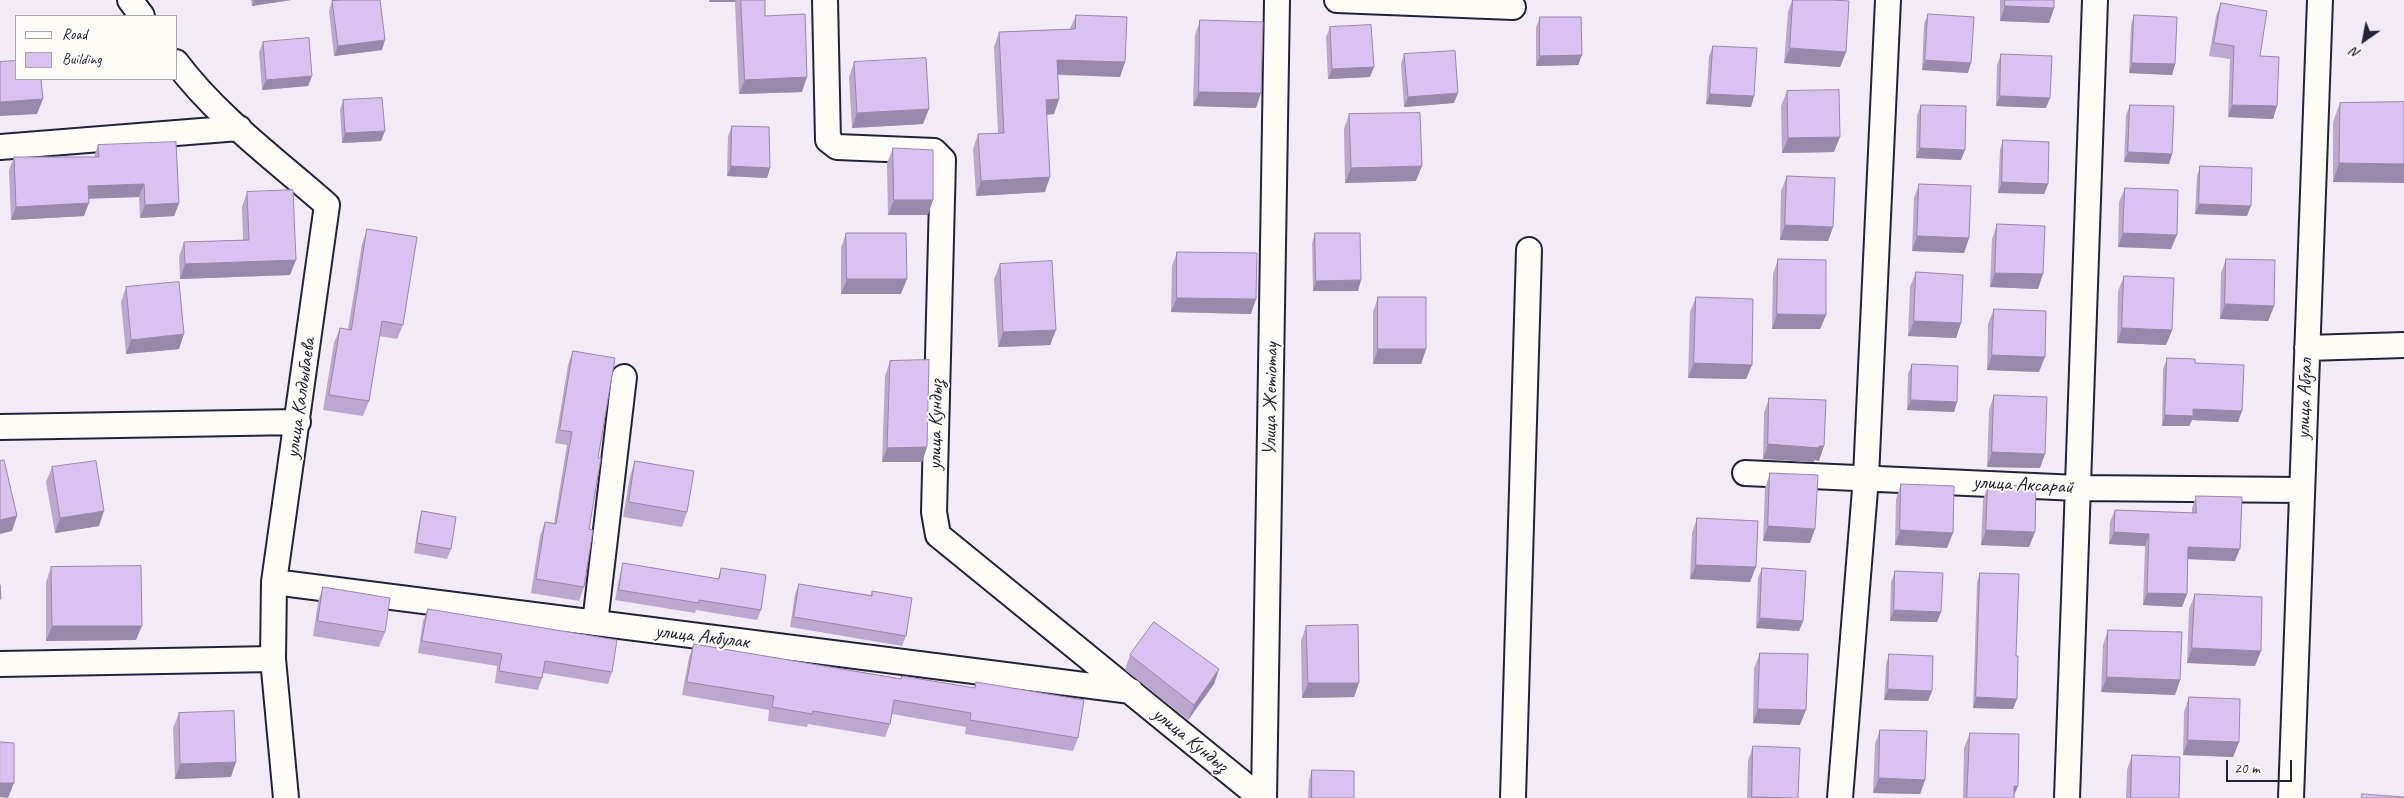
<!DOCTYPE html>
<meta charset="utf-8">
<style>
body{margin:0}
#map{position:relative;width:2404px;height:798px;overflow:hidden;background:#f2ebf6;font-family:Caveat,sans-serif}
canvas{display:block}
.legend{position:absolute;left:15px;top:15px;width:162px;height:65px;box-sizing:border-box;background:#fdfcf7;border:1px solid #a5a5ac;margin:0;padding:6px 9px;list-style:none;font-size:15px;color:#22223b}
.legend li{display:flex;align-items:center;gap:10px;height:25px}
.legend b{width:25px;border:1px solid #a5a5ac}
.north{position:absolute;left:2339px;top:15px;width:50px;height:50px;-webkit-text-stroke:4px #fdfcf7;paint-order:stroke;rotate:213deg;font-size:14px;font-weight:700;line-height:20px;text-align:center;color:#22223b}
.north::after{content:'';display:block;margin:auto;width:18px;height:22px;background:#22223b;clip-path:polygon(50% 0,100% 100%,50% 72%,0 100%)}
.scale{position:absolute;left:2226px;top:760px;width:66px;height:22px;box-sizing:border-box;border:2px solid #22223b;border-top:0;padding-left:6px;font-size:15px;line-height:18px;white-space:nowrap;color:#22223b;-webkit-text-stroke:4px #fdfcf7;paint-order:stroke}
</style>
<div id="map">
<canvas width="2404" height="798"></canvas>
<ul class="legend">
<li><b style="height:6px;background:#fdfcf7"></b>Road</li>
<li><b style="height:14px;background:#d9c2f2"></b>Building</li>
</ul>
<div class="north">N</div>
<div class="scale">20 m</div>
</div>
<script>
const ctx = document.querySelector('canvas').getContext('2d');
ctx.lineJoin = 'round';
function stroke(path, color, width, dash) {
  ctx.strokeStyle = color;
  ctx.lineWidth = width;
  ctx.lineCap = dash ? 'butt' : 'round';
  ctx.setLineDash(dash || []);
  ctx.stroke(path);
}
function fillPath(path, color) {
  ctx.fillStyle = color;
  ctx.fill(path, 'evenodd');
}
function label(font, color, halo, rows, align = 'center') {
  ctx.font = font + ' Caveat,sans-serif';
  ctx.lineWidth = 4;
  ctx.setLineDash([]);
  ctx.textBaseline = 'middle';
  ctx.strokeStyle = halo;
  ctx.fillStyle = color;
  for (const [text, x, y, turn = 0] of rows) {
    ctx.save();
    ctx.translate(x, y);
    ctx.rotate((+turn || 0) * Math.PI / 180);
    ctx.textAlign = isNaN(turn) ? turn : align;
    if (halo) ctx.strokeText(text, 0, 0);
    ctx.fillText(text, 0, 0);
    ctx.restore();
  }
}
const minor = new Path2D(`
 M130,0l12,16
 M825,0l3,140 9,7 97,4 9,9 -9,352 4,23 323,263
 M1337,0l176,7
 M176,62c41,55 100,98 151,143l-53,377 -1,77 13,139
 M0,147l239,-19
 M2307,348l97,-3
 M0,427l298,-5
 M1745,473l333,15 223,2
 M274,582l857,109
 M595,623l29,-246
 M0,664l273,-5
 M1264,798l13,-798
 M1513,798l16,-548
 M1840,798l26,-321 22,-477
 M2067,798l28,-798
 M2291,798l29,-798`);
stroke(minor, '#22223b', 28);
stroke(minor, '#fdfcf7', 24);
fillPath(new Path2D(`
 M251,0h40l-39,6z
 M709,0h56v16l37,76 -63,2 -4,-92h-26z
 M1792,0h40l14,52 -6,15 -56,-4 4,-51z
 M2000,0h54v8l-5,15 -49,-2z
 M332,1l50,49 -48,6 -5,-45z
 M2221,3l39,53 17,50 -4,13 -45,-2 2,-58 -21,-3 7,-40z
 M1928,14l40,59 -46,-3 2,-46z
 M1076,15l49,47 -5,15 -62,-2 1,24 -5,15 -7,1 -2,77 -69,4 -3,-47 5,-15 20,-1 -4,-86 5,-15 71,-3z
 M2134,15l41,49 -3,11 -43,-2 2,-48z
 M1540,17l42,38 -4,10 -42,1v-39z
 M1200,20l56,88 -63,-2 2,-71z
 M1330,27l40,50 -42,2 -2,-42z
 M263,42l45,44 -46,4 -3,-38z
 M1713,46l41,50 -3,11 -45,-3 3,-48z
 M1404,54l50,49 -50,4 -3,-43z
 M2001,54l45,54 -50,-2 1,-41z
 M854,62l69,62 -71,4 -3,-51z
 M1787,91l47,61 -52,1 -1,-47z
 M343,100l38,41 -39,2 -2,-33z
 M2404,102l-71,80v-60l7,-19z
 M1921,105l40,55 -45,-2 1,-43z
 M2130,105l42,49 -3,10 -45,-2 2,-47z
 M1349,114l67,67 -71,2 -1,-54z
 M732,126l38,42 -3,10 -40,-2 1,-40z
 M2003,140l45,44 -4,10 -46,-1 2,-43z
 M98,145l81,58 -5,13 -34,2 -1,-21 -51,1 -4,18 -73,4 -2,-50 5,-13h80z
 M893,148l35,67h-40l-1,-52z
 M2200,166l47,50 -52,-2 2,-38z
 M1787,176l46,51 -5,14 -48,-1 1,-49z
 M1919,184l50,54 -5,15 -52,-2 2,-53z
 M2125,188l46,61 -53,-2 1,-45z
 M247,192l43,83 -110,4 -1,-22 5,-15 59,-2 -1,-33z
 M1997,224l41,65 -48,-2 2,-48z
 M367,229l36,96 -6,14 -18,-3 -10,65 -6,15 -40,-6 11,-67 6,-15 8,1 14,-85z
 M846,233l55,61h-60v-46z
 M1315,233l43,58h-45l-1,-48z
 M1177,252l74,62 -80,-2 1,-46z
 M1778,259l48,56 -6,14h-48l1,-55z
 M2226,259l48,47 -6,15 -48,-2 1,-46z
 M1000,264l56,66 -6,15 -52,2 -4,-68z
 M1916,272l45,51 -5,15 -48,-2 2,-49z
 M2124,276l48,54 -6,15 -49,-2 1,-52z
 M126,287l53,62 -53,5 -5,-52z
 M1378,297l48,52 -5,15h-48v-52z
 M1696,297l56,68 -6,14 -58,-1 2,-66z
 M1994,309l45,63 -52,-2 1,-46z
 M573,351l25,107 -9,71 -5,58 -5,14 -48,-8 9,-57 5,-14 9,1 13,-78 -12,-2 13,-78z
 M2167,358l28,5 43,59 -46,-2 -3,6h-27l1,-57z
 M890,361l37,86 -5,15h-40l3,-86z
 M1912,364l45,38 -3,10 -47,-2 1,-36z
 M1994,395l46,73 -53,-1 2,-57z
 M1769,398l50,63 -5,-1v2l-51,-3 1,-46z
 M635,461l52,51 -5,15 -59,-10 7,-41z
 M52,467l47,59 -44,7 -9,-51z
 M1770,473l40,70 -47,-2 2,-53z
 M1901,484l46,64 -52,-3 1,-46z
 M1988,485l41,62 -48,-2 2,-45z
 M2196,496l39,65 -47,-2 -1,35 -5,13 -39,-2 2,-59 -36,-2 1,-22 5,-12 77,3v-5z
 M422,511l29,38 -4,10 -33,-6 5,-32z
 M1697,518l53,64 -60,-3 2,-46z
 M623,563l95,16 3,-11 40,42 -4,10 -61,-10 -1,3 -80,-13 5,-26z
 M51,567l85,73 -90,1v-59z
 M1762,568l41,53 -4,10 -43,-3 2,-50z
 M1895,571l46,41 -4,10 -47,-1 1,-39z
 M1980,573l33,136 -40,-1 4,-125z
 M799,584l72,11 1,-4 34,45 -4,10 -112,-19 5,-33z
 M323,587l62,45 -6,15 -66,-11 5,-34z
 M2195,594l60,72 -68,-3 2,-54z
 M428,609l184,63 -4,12 -65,-11 -1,5 -4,12 -43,-7 2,-17 -79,-13 5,-32z
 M1306,626l48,71 -52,1 -1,-57z
 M2108,630l72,50 -5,15 -74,-3 2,-47z
 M694,644l207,35 1,-3 72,12 2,-6 102,56 -5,13 -108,-17 1,-7 -74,-13 -2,10 -5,13 -77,-13 -1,3 -39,-6 1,-11 -87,-15 7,-38z
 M1760,653l40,72 -47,-2 1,-55z
 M1889,654l43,37 -4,10 -44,-1 2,-35z
 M1130,655l89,14 -5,15 -26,36 -63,-50z
 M2189,697l50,45 -6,15 -50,-2 1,-43z
 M179,713l52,64 -56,2 -2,-51z
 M1880,730l45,50 -5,14 -47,-1 2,-49z
 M1970,733l44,64v1h-51l1,-50z
 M1753,746l45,52h-51l1,-37z
 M2132,755l47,43h-53l1,-28z
 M1312,770l42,28h-46l1,-18z`), '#bba7d0');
fillPath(new Path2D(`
 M254,0h37l-39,6z
 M710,0h26l-1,2h-26z
 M2005,6l49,2 -5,15 -49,-2z
 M385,40l-3,10 -48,6 4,-10z
 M1790,48l56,4 -6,15 -56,-4z
 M1582,55l-4,10 -42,1 4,-10z
 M1057,60l68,2 -5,15 -68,-3z
 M1925,60l46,3 -3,10 -46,-3z
 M2132,63l43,1 -3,11 -43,-2z
 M1374,67l-4,10 -42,2 4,-10z
 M312,76l-4,10 -46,4 4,-10z
 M807,77l-5,15 -63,2 6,-14z
 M1199,92l62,1 -5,15 -63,-2z
 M1458,93l-4,10 -50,4 4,-10z
 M1710,94l44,2 -3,11 -45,-3z
 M2000,96l50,2 -4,10 -50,-2z
 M43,99l-6,15 -37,2v-14z
 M1059,99l-5,15 -14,1 6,-15z
 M2232,105l45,1 -4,13 -45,-2z
 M929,109l-6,15 -71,4 5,-15z
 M385,131l-4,10 -39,2 3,-10z
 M1840,137l-6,15 -52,1 6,-15z
 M1920,148l45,2 -4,10 -45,-2z
 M2128,152l44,2 -3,10 -45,-2z
 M2339,163l65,1v19l-71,-1z
 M731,166l39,2 -3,10 -40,-2z
 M1422,166l-6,15 -71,2 6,-15z
 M1050,177l-5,15 -69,4 5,-15z
 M2002,182l46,2 -4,10 -46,-1z
 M144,184l-5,13 -56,2 5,-13z
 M894,200h39l-5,15h-40z
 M89,203l-5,13 -73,4 5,-13z
 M179,203l-5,13 -34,2 5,-13z
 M2199,204l52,2 -4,10 -52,-2z
 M1785,225l48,2 -5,14 -48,-1z
 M2123,233l54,2 -6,14 -53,-2z
 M1917,236l52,2 -5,15 -52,-2z
 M296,260l-6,15 -110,4 5,-15z
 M1995,273l48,1 -5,15 -48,-2z
 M847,279h60l-6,15h-60z
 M1361,280l-3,11h-45l3,-10z
 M1177,298l79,1 -5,15 -80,-2z
 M2225,304l49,2 -6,15 -48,-2z
 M1777,314l49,1 -6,14h-48z
 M1914,321l47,2 -5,15 -48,-2z
 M2122,328l50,2 -6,15 -49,-2z
 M1056,330l-6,15 -52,2 5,-15z
 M184,334l-5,15 -53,5 5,-14z
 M1378,349h48l-5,15h-48z
 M1992,355l53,2 -6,15 -52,-2z
 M1694,363l58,2 -6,14 -58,-1z
 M1911,400l46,2 -3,10 -47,-2z
 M2193,409l49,2 -4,11 -46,-2 -3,6h-27l3,-11z
 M1768,444l56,2 -5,15 -5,-1v2l-51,-3z
 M927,447l-5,15h-40l5,-14z
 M1992,452l53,2 -5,14 -53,-1z
 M104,511l-5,15 -44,7 5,-15z
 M17,516l-5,15 -12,3v-14z
 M1768,526l47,3 -5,14 -47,-2z
 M1900,530l53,3 -6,15 -52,-3z
 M1986,530l49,2 -6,15 -48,-2z
 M2114,532l35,2 -4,12 -36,-2z
 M2188,547l52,2 -5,12 -51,-2z
 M1696,565l60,2 -6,15 -60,-3z
 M2147,593l40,1 -5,13 -39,-2z
 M1894,610l47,2 -4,10 -47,-1z
 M1760,618l43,3 -4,10 -43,-3z
 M52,626h90l-6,14 -90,1z
 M2192,648l69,3 -6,15 -68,-3z
 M1219,669l-5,15 -26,36 6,-15z
 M2107,677l73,3 -5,15 -74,-3z
 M1308,683h51l-5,14 -52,1z
 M1888,689l44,2 -4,10 -44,-1z
 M1976,697l41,2 -4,10 -40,-1z
 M1758,709l48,1 -6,15 -47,-2z
 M2188,740l51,2 -6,15 -50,-2z
 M236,762l-5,15 -56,2 5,-15z
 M1879,778l46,2 -5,14 -47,-1z
 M0,783h14l-6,15 -8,-1z
 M2014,786h4l-5,12z
 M1752,797l41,1h-42z`), '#9888a9');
const building = new Path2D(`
 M343,0h37l5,40 -47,6 -6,-45z
 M741,0h24v16l40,-2 2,63 -62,3z
 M1793,0h39l17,1 -3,51 -56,-4z
 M2005,0h49v8l-49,-2z
 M2221,3l46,8 -7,45 19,1 -2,49 -45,-1 2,-59 -20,-3z
 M1928,14l46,3 -3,46 -46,-3z
 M1076,15l51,2 -2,45 -68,-2 2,39 -13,1 4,77 -69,4 -3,-47 26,-1 -5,-101 76,-3z
 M2134,15l43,2 -2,47 -43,-1z
 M1540,17h41l1,38 -42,1z
 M1200,20l63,2 -2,71 -62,-1z
 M1371,25l3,42 -42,2 -2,-42z
 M309,38l3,38 -46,4 -3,-38z
 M1713,46l44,2 -3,48 -44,-2z
 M1455,51l3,42 -50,4 -4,-43z
 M2001,54l51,2 -2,42 -50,-2z
 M926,58l3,51 -72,4 -3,-51z
 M16,61v18h25l2,20 -43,3v-40z
 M1839,90l1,47 -52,1 -1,-47z
 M382,98l3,33 -40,2 -2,-33z
 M2404,102v62l-65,-1 1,-60z
 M1921,105l45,1 -1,44 -45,-2z
 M2130,105l44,1 -2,48 -44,-2z
 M1420,113l2,53 -71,2 -2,-54z
 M732,126l37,1 1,41 -39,-2z
 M2003,140l46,2 -1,42 -46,-2z
 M176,142l3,61 -34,2 -1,-21 -56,2 1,17 -73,4 -2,-50h85l-1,-12z
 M893,148l40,2v50h-39z
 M2200,166l52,2 -1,38 -52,-2z
 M1787,176l48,2 -2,49 -48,-2z
 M1919,184l52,2 -2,52 -52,-2z
 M2125,188l53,2 -1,45 -54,-2z
 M293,190l3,70 -111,4 -1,-22 65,-2 -2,-48z
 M1997,224l48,2 -2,48 -48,-1z
 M367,229l50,8 -14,88 -21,-4 -13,80 -40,-6 11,-67 11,2z
 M846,233h60l1,46h-60z
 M1315,233h45l1,47 -45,1z
 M1177,252l80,1 -1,46 -79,-1z
 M1778,259l48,1v55l-49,-1z
 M2226,259l49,1 -1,46 -49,-2z
 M1052,261l4,69 -53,2 -3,-68z
 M1916,272l47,3 -2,48 -47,-2z
 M2124,276l50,2 -2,52 -50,-2z
 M179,282l5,52 -53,6 -5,-53z
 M1378,297h48v52h-48z
 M1696,297l57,2 -1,66 -58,-2z
 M1994,309l52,2 -1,46 -53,-2z
 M573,351l42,7 -17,100h3l-12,71 4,1 -9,57 -48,-8 9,-57 11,2 16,-92 -12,-2z
 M2167,358l28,1v4l49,2 -2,46 -49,-2v7l-28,-1z
 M929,360l-2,87 -40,1 3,-87z
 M1912,364l46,2 -1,36 -46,-2z
 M1994,395l53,2 -2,57 -53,-2z
 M1769,398l57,2 -2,46h-5v2l-51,-4z
 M4,460l13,56 -17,4v-59z
 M96,461l8,50 -44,7 -8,-51z
 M635,461l59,10 -7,41 -58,-10z
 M1770,473l48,2 -3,54 -47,-3z
 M1901,484l53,2 -1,47 -53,-3z
 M1988,485l48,1 -1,46 -49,-2z
 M2196,496l46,1 -2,52 -52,-2 -1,47 -40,-1 2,-59 -35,-2 1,-22 81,3z
 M422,511l34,6 -5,32 -34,-6z
 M1697,518l61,3 -2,46 -60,-2z
 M623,563l96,16 2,-11 45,7 -5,35 -62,-10v3l-80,-13z
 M141,566l1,60h-90l-1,-59z
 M1762,568l44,3 -3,50 -43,-3z
 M1895,571l48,2 -2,39 -47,-2z
 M1980,573l39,1 -3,82h2l-1,43 -41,-2z
 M799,584l73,12v-5l40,7 -6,38 -112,-19z
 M0,585l1,14h-1z
 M323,587l67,11 -5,34 -67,-11z
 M2195,594l67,3 -1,54 -69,-3z
 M428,609l189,31 -5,32 -67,-11 -3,17 -43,-7 3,-17 -80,-13z
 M1154,622l65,47 -25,36 -64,-50z
 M1358,625l1,58h-51l-2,-57z
 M2108,630l74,2 -2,48 -73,-3z
 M694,644l207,35 1,-3 73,12 1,-6 108,18 -6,38 -108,-18 1,-7 -77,-13 -4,24 -77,-13 -1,3 -40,-7 2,-11 -87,-14z
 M1760,653l48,1 -2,56 -48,-1z
 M1889,654l44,2 -1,35 -44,-2z
 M2189,697l51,2 -1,43 -51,-2z
 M234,711l2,51 -56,2 -1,-51z
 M1880,730l47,1 -2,49 -46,-2z
 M1970,733l49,1 -1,52h-4v12h-47z
 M0,742l14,1v40h-14z
 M1753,746l47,2 -2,50 -46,-1z
 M2132,755l48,2 -1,41h-48z
 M1312,770l42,1v27h-42z
 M2362,794l42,3v1h-42z`);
fillPath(building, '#d9c2f2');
stroke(building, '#9888a9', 1);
label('20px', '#22223b', '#fdfcf7', [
 ["улица Калдыбаева",301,398,-82],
 ["Улица Жетіотау",1271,399,-89],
 ["улица Абзал",2305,399,-88],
 ["улица Кундыз",936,425,-89],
 ["улица Аксарай",2023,485,3],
 ["улица Акбулак",702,637,7],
 ["улица Кундыз",1190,740,39]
]);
</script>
